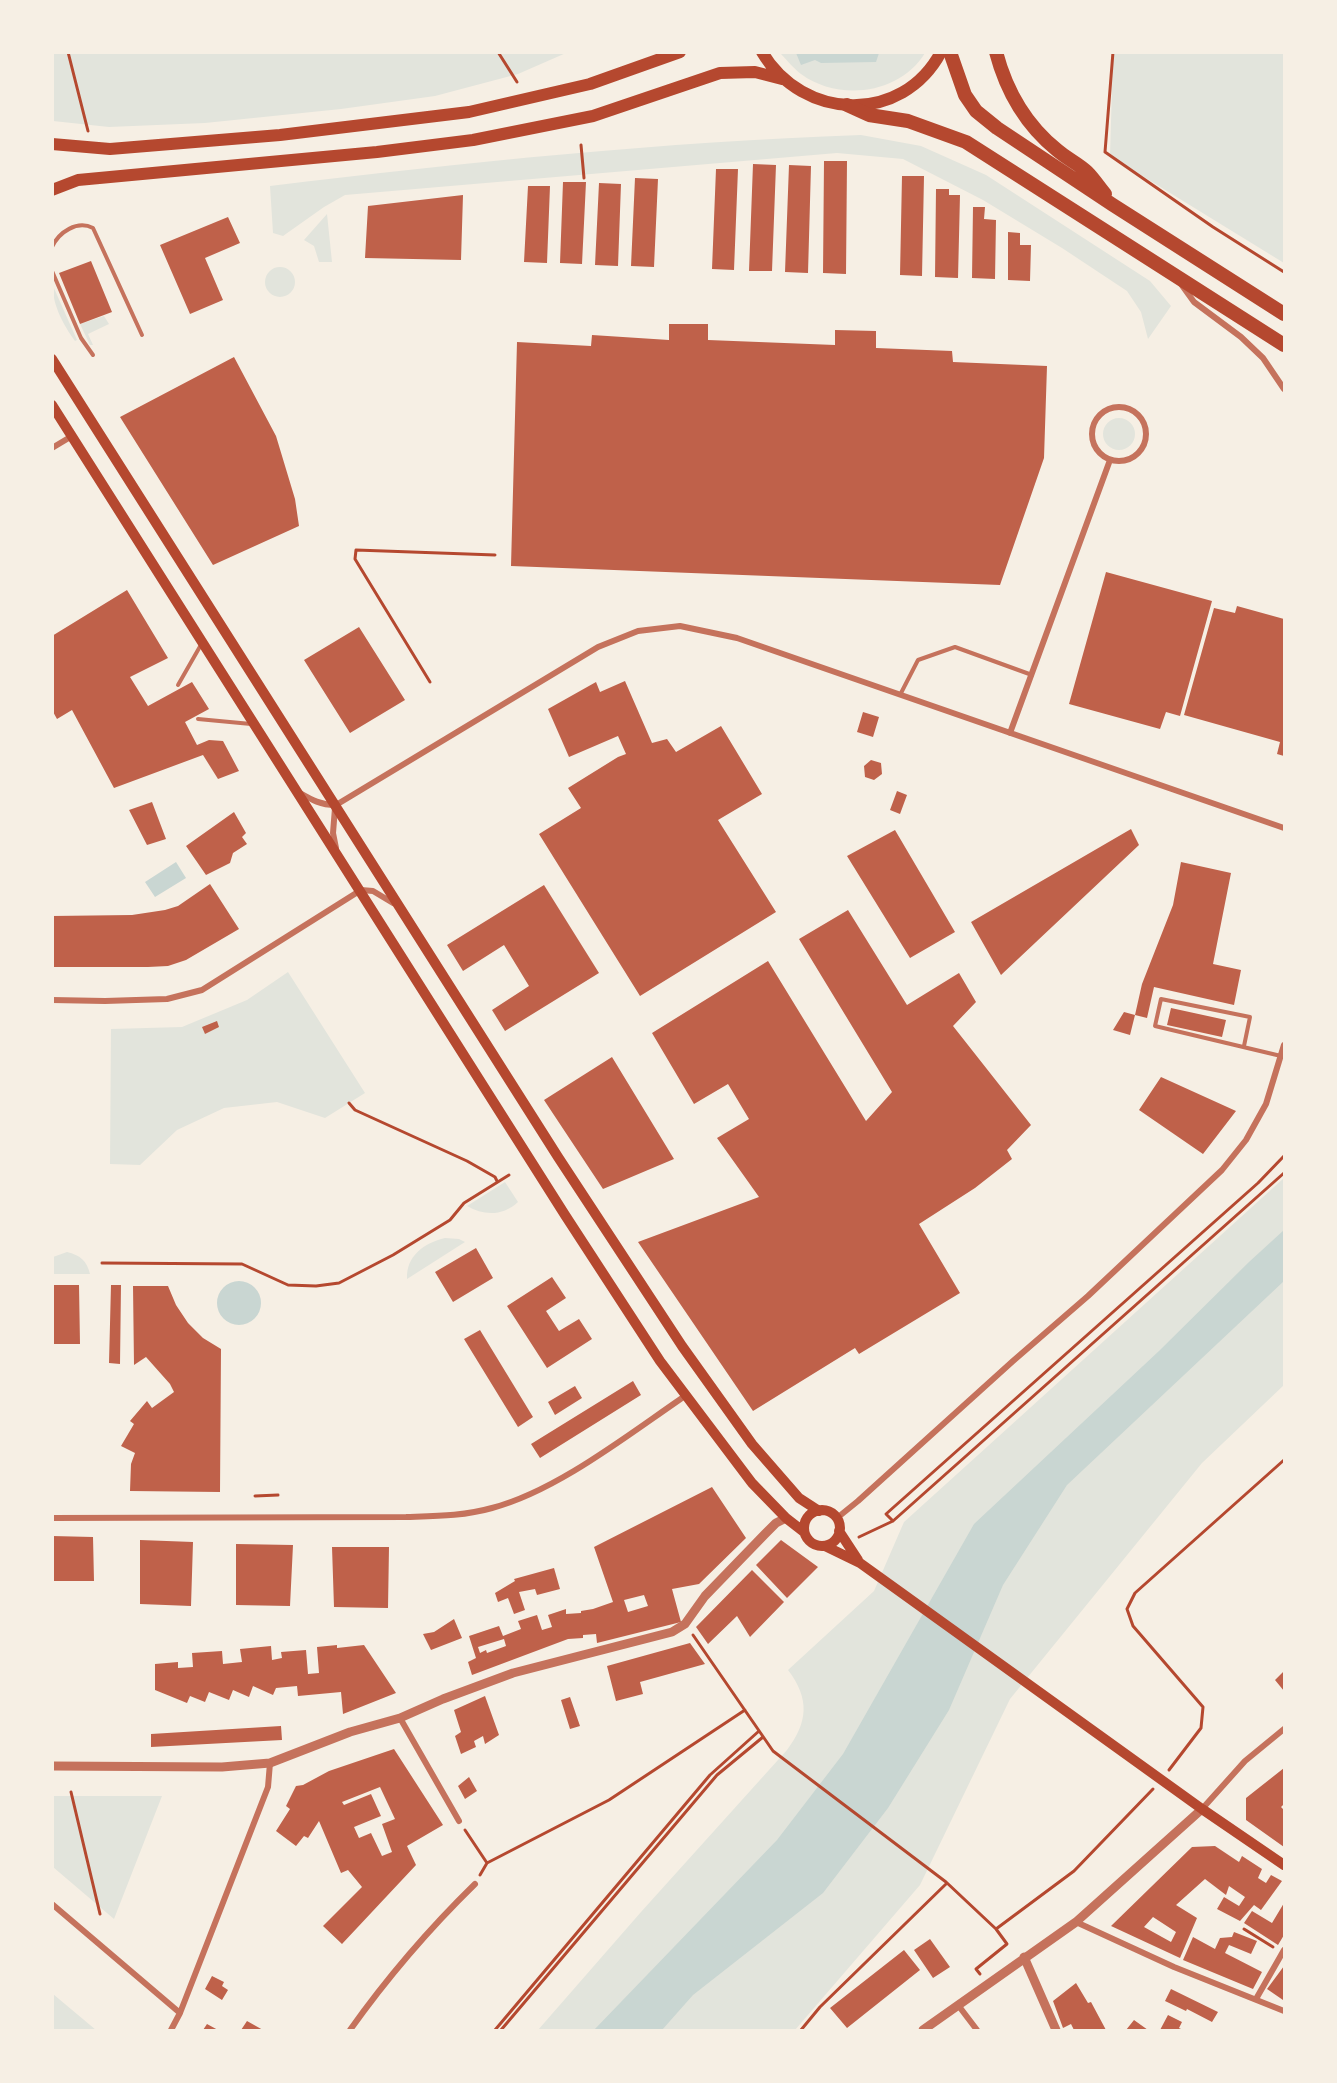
<!DOCTYPE html>
<style>
body{margin:0}
#map{position:relative;width:1337px;height:2083px;overflow:hidden;background:#f6efe4;font-family:Georgia,serif}
canvas{display:block}
.frame{position:absolute;inset:0;border:54px solid #f6efe4;pointer-events:none}
</style>
<div id="map">
<canvas width="1337" height="2083"></canvas>
<div class="frame"></div>
</div>
<script>
const ctx = document.querySelector('canvas').getContext('2d');
ctx.lineJoin = 'round';
function fillPath(path, color) {
  ctx.fillStyle = color;
  ctx.fill(path, 'evenodd');
}
function stroke(path, color, width, dash) {
  ctx.strokeStyle = color;
  ctx.lineWidth = width;
  ctx.lineCap = dash ? 'butt' : 'round';
  ctx.setLineDash(dash || []);
  ctx.stroke(path);
}
fillPath(new Path2D(`
 M784,52l141,1c-25,41 -86,49 -124,21 -7,-5 -14,-14 -20,-20z
 M53,53h513l-48,21 -83,22 -94,13 -136,14 -96,4 -56,-6z
 M1113,53h171v210l-174,-107z
 M861,135l60,11 65,29 164,106 21,25 -23,33 -7,-27 -14,-21 -65,-43 -79,-48 -80,-41 -66,-6 -492,42 -21,12 -41,29 -10,-3 -3,-47c197,-24 393,-44 591,-51z
 M327,214l5,48h-13l-5,-16 -10,-6z
 M265 282a15 15 0 1 1 30 0a15 15 0 1 1-30 0Z
 M53,286l24,54 -2,1c-11,-15 -23,-37 -22,-55z
 M104,316l5,8 -21,10 5,11h-3l-10,-21z
 M1103 434a16 16 0 1 1 32 0a16 16 0 1 1-32 0Z
 M288,972l77,121 -40,25 -48,-16 -53,6 -47,22 -37,35 -30,-1 1,-135 71,-2 65,-27z
 M1284,1178v207l-82,78 -192,236 -90,186 -125,145h-257l103,-118 146,-162c21,-28 23,-51 1,-80l86,-79 30,-69z
 M505,1182l13,20c-15,14 -34,14 -51,4z
 M445,1238l14,1 6,3 -58,37c-1,-23 17,-36 38,-41z
 M67,1252c13,3 20,9 23,22h-37v-17z
 M53,1796h109l-48,123 -61,-52z
 M52,1994h1l43,36h-43z`), '#e2e4dc');
fillPath(new Path2D(`
 M796,53l1,-1 82,1 -3,9 -55,1 -6,-3 -14,5z
 M176,862l10,16 -31,19 -10,-15z
 M1284,1230v51l-217,204 -64,100 -54,125 -61,98 -65,85 -130,102 -31,35h-68l183,-190 66,-86 131,-230 185,-173 90,-89z
 M217 1303a22 22 0 1 1 44 0a22 22 0 1 1-44 0Z`), '#c9d6d2');
fillPath(new Path2D(`
 M824,161h23l-1,113 -23,-1z
 M753,164l23,1 -4,106h-23z
 M789,165l22,1 -3,107 -23,-1z
 M716,169h22l-4,101 -22,-1z
 M902,176h22l-2,100 -22,-1z
 M635,178l23,1 -4,88 -23,-1z
 M563,182h23l-4,82 -22,-1z
 M599,183l22,1 -3,82 -23,-1z
 M528,186h22l-3,77 -23,-1z
 M936,189h13v6h11l-2,83 -23,-1z
 M463,195l-2,65 -96,-2 3,-52z
 M973,207h12l-1,12 12,1 -1,59 -23,-1z
 M228,217l12,26 -35,15 18,42 -33,14 -30,-69z
 M1008,232l12,1v12h11l-1,36 -22,-1z
 M91,261l21,51 -32,12 -21,-51z
 M669,324h39v16l127,5v-15l41,1v17l76,3 1,11 94,4 -3,92 -44,127 -489,-19 6,-224 74,4 1,-11 77,5z
 M234,357l42,79 19,63 4,27 -86,39 -93,-148z
 M1106,572l106,29 -32,115 -14,-4 -6,17 -91,-25z
 M127,590l41,68 -38,19 18,29 44,-24 17,27 -24,13 12,23 12,-5 14,1 16,30 -21,8 -15,-24 -89,33 -42,-78 -15,9 -5,-9v-74z
 M1237,606l47,13v137l-7,-2 3,-12 -96,-27 30,-107 21,5z
 M359,627l46,73 -55,33 -46,-73z
 M625,681l27,62 15,-4 9,13 45,-26 41,68 -44,26 58,92 -136,84 -101,-162 42,-26 -13,-20 50,-31 8,-3 -8,-18 -49,21 -21,-48 48,-27 4,10z
 M863,712l16,5 -6,20 -16,-5z
 M871,760l10,3 1,11 -8,6 -9,-3 -1,-11z
 M897,791l10,4 -7,19 -10,-4z
 M152,802l14,37 -19,6 -18,-35z
 M234,812l12,21 -4,4 5,7 -14,9 -3,10 -24,12 -20,-29z
 M1131,829l8,16 -138,130 -30,-53z
 M895,830l60,102 -45,26 -63,-102z
 M1181,862l50,11 -18,91 28,6 -7,35 -80,-18 -7,31 -12,-3 7,-31 31,-79z
 M210,884l29,45 -53,31 -18,6 -20,1h-96v-51l80,-1 33,-5 13,-4z
 M544,885l55,88 -94,58 -13,-21 37,-24 -25,-41 -41,26 -16,-26z
 M848,910l59,95 52,-32 17,29 -23,24 78,99 -24,25 5,9 -37,29 -56,36 41,69 -101,61 -4,-6 -102,63 -115,-169 121,-45 -42,-59 32,-19 -21,-35 -34,20 -42,-71 116,-72 98,160 26,-29 -93,-153z
 M1171,1008l55,12 -4,17 -55,-12z
 M1124,1012l11,3 -5,20 -17,-5z
 M217,1021l2,6 -14,7 -3,-7z
 M612,1057l62,102 -71,30 -59,-89z
 M1161,1077l75,34 -33,43 -64,-44z
 M476,1248l17,30 -40,24 -18,-30z
 M552,1277l14,21 -20,13 13,20 20,-12 13,20 -45,29 -40,-62z
 M52,1285h27l1,59h-28z
 M111,1285h10l-1,79 -11,-1z
 M133,1286h35l8,19 12,18 15,15 18,11 -1,143 -90,-1 1,-27 4,-11 -14,-7 13,-22 -4,-3 17,-20 5,7 22,-16 -4,-8 -24,-27 -12,8z
 M480,1330l53,87 -15,10 -54,-88z
 M633,1381l8,14 -101,63 -9,-14z
 M575,1386l7,12 -27,17 -7,-13z
 M712,1487l34,51 -47,46 -27,5 9,33 -84,21 -1,-9 -13,1v3l-15,1 -96,36 -4,-13 8,-4 -7,-22 30,-10 4,10 18,-7 -3,-8 19,-6 5,15 10,-3 -4,-12 18,-6v5l15,-1v-2l12,-2 20,-7 -19,-55zM644,1595l4,11 -20,6 -4,-12zM504,1639l2,7 -19,7 -1,-3 -6,3 -2,-6z
 M52,1536l41,1 1,44h-42z
 M140,1540l53,2 -2,64 -51,-2z
 M781,1540l37,27 -31,31 -31,-33z
 M236,1544l57,1 -3,61 -54,-1z
 M332,1547h57l-1,61 -54,-1z
 M554,1568l6,21 -23,6 -2,-6 -16,3 6,18 -11,4 -6,-16 -10,4 -3,-9 20,-12 -1,-2z
 M752,1570l32,32 -34,35 -13,-21 -29,28 -12,-17z
 M454,1619l8,19 -31,12 -8,-16 11,-2z
 M690,1643l15,21 -65,18 3,12 -27,7 -9,-35z
 M337,1645v3l27,-3 32,48 -53,21 -2,-22 -43,4 -1,-10 -21,2 -3,7 -20,-9 -4,11 -16,-7 -4,10 -20,-8 -4,10 -15,-6 -3,7 -32,-13v-26l23,-2v6l15,-1 -1,-14 30,-2 1,13 19,-2 -2,-13 31,-3 1,14 10,-2 -1,-6 25,-2 2,24 11,-1 -2,-26z
 M1284,1671v20l-9,-11z
 M485,1696l14,39 -14,9 -2,-8 -9,5 2,6 -15,7 -6,-18 6,-4 -7,-22z
 M570,1697l10,29 -10,3 -9,-29z
 M281,1726l1,14 -131,7v-13z
 M394,1749l49,76 -36,21 9,19 -74,79 -19,-18 39,-39 -14,-17 -7,3 -22,-52 -11,17 -4,-2 -8,10 -20,-15 14,-22 -4,-3 10,-20 7,-1 26,-14zM380,1787l15,32 -13,5 10,28 -10,4 -11,-23 -12,5 -5,-11 27,-11 -10,-22 -27,11 -2,-3z
 M1284,1768v36l-3,3 3,3v37l-38,-27v-22z
 M469,1777l8,14 -12,8 -7,-13z
 M1215,1846l24,16 3,-6 20,13 -4,9 8,5 5,-8 11,6 -21,29 -7,-5 -14,16 -23,-12 7,-12 15,9 6,-9 -16,-11 -3,9 -21,-16 -29,26 21,13 -17,40 -69,-32 81,-79zM1153,1917l23,15 -5,10 -27,-15z
 M1284,1903v32l-6,10 -34,-22 8,-12 20,12z
 M1234,1932l23,9 -6,13 -22,-9 -4,8 37,19 -9,17 -70,-29 10,-23 22,12 5,-11 12,-1z
 M930,1939l20,28 -17,11 -19,-28z
 M904,1950l16,20 -73,58 -17,-20z
 M1284,1966v32l-1,2 -16,-11z
 M212,1976l12,6 -2,4 6,4 -6,10 -17,-11z
 M1076,1983l12,20 3,-1 15,28h-32l-3,-6 -8,4 -10,-27z
 M1171,1989l47,23 -6,10 -25,-13 -1,2 -21,-10z
 M1168,2015l14,7 -3,6 4,2h-23z
 M1134,2020l14,10h-22z
 M247,2021l16,9h-22z
 M207,2024l11,6h-15z`), '#bf614a');
stroke(new Path2D(`
 M68,52l20,79
 M498,52l19,30
 M1113,52l-8,100 108,75 71,45
 M581,145l3,33
 M430,682l-75,-123 1,-9 139,5
 M349,1103l6,7 112,51 28,16 2,4
 M102,1263l140,1 46,21 28,1 23,-3 54,-28 57,-35 14,-17 45,-28
 M255,1496l23,-1
 M893,1521l-7,-7 372,-331 26,-27
 M859,1537l34,-16 391,-348
 M693,1635l80,116 173,131 50,47 11,15 -31,25 4,5
 M1169,1770l32,-42 2,-21 -70,-81 -6,-17 8,-16 149,-133
 M71,1792l29,122
 M465,1830l22,33
 M480,1875l7,-12 122,-63 136,-90
 M996,1929l78,-58 79,-82
 M1244,1929l29,18
 M495,2030l215,-255 49,-44
 M501,2030l216,-255 46,-38
 M801,2030l19,-23 127,-124`), '#b5482f', 3);
stroke(new Path2D(`
 M52,247c7,-15 25,-27 41,-19l49,107
 M52,271l29,67 12,17
 M178,685l24,-42
 M900,695l18,-35 37,-13 77,28
 M198,719l53,5
 M1244,1046l6,-29 -89,-18 -6,27 126,30`), '#c5725c', 4);
stroke(new Path2D(`
 M1181,284l13,18 47,35 22,21 21,31
 M1092 434a27 27 0 1 1 54 0a27 27 0 1 1-54 0Z
 M52,448l20,-12
 M1010,733l100,-273
 M300,793c12,7 21,12 35,12
 M336,805l262,-158 40,-16 42,-5 57,12 547,190
 M335,808l-2,25 3,15
 M52,1000l53,1 62,-2 35,-9 159,-100 12,1 20,12
 M52,1518l354,-1c29,-1 58,-1 86,-9 65,-17 137,-74 193,-112
 M837,1518l21,-17 155,-140 75,-65 134,-126 24,-30 20,-36 18,-59
 M400,1718l59,103
 M1202,1809l43,-48 39,-32
 M52,1904l128,109
 M1076,1922l98,45 110,44
 M1256,1999l28,-49
 M958,2005l19,25
 M171,2030l9,-17 88,-226 2,-24
 M350,2030c37,-52 79,-101 125,-146`), '#c5725c', 6);
stroke(new Path2D(`
 M52,1766l170,1 48,-4 80,-31 50,-14 43,-19 70,-26 159,-41 13,-8 20,-28 60,-62 11,-11 10,-5
 M1024,1957l32,73
 M923,2030l153,-108 126,-113`), '#c5725c', 9);
stroke(new Path2D(`
 M52,359l506,798 124,189 70,98 47,54 20,13
 M52,405l513,810 95,146 92,122 34,35 18,14
 M804 1528a18 18 0 1 1 36 0a18 18 0 1 1-36 0Z
 M839,1531l19,29
 M825,1546l35,17 342,246 82,56`), '#b5482f', 10);
stroke(new Path2D(`
 M762,52c41,69 140,73 179,0
 M52,144l58,5 170,-14 189,-23 121,-28 90,-32
 M52,190l26,-10 299,-28 96,-12 120,-24 127,-43 35,-1 27,7`), '#b5482f', 12);
stroke(new Path2D(`
 M950,52l15,43 11,16 21,17 116,77 171,109
 M996,52c10,38 30,73 61,98 9,8 22,14 30,22 7,7 12,15 18,22
 M847,105l22,10 39,6 58,21 318,203`), '#b5482f', 14);
</script>
